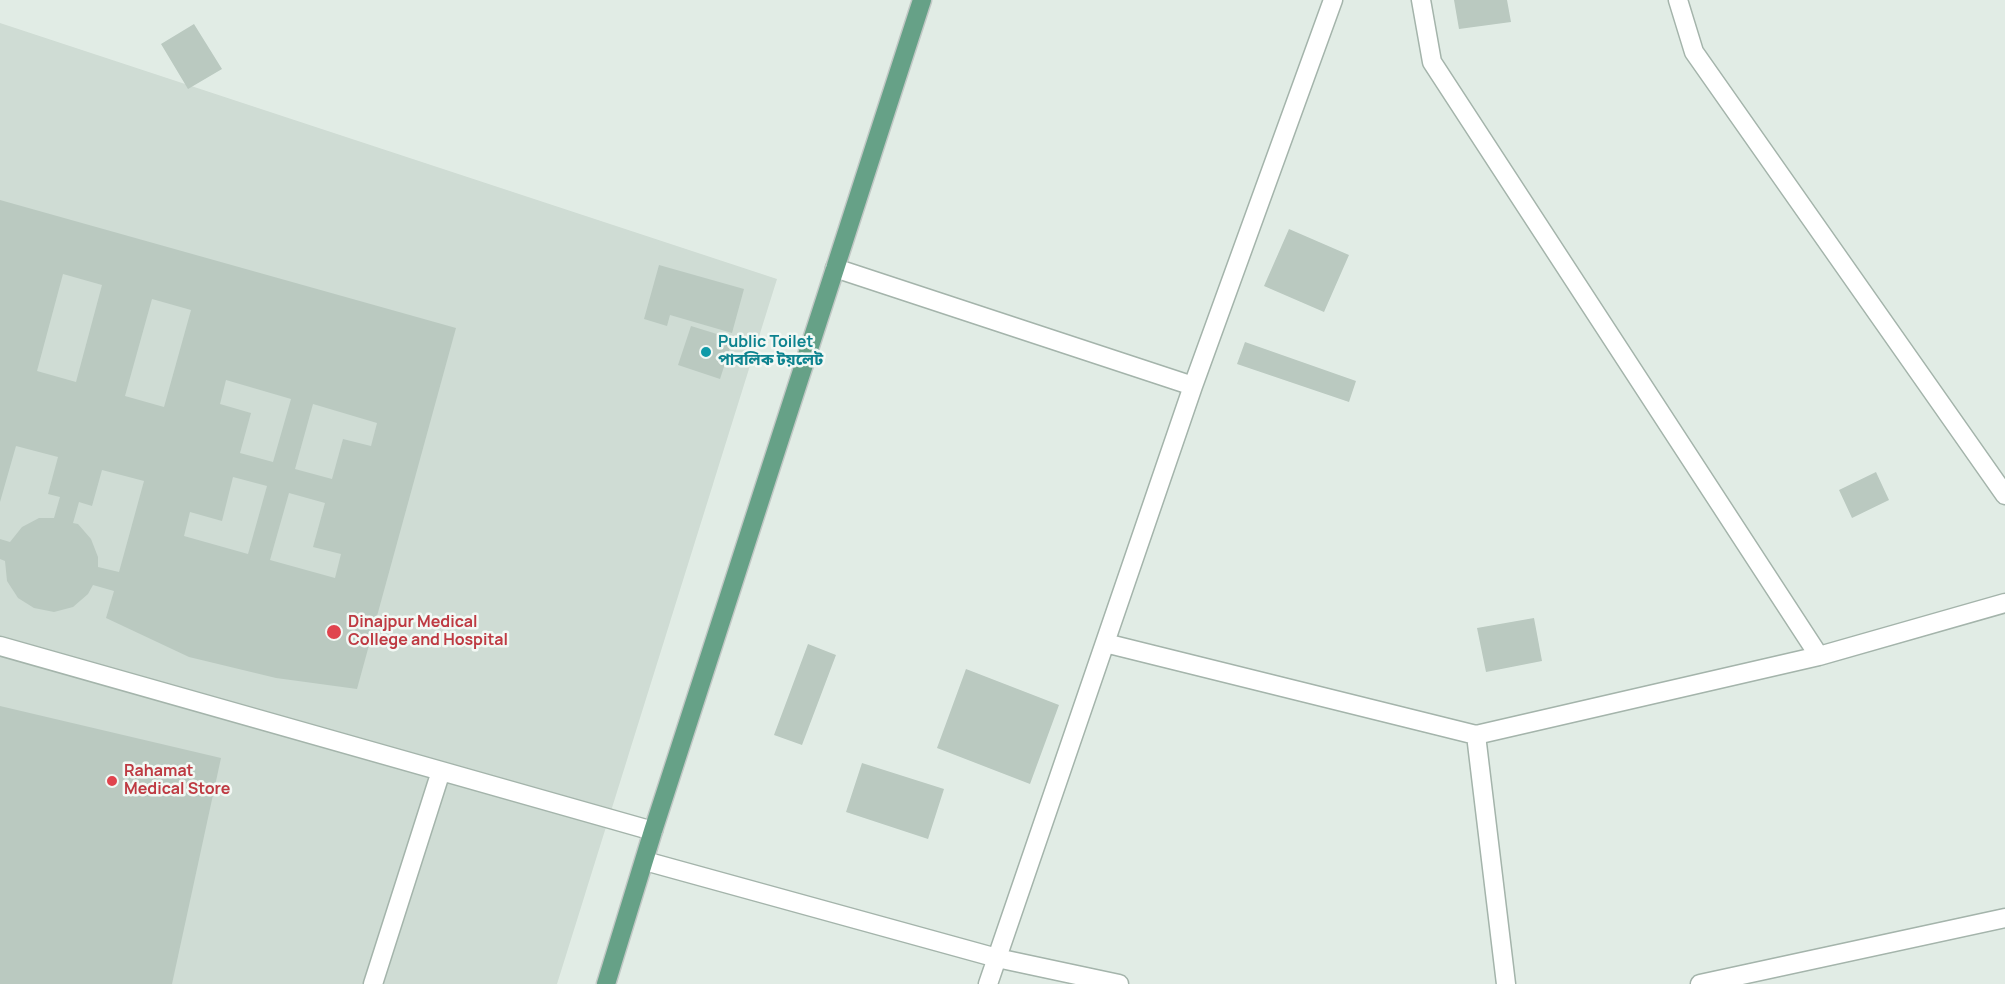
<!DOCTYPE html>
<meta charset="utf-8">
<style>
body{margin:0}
canvas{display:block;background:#e1ece5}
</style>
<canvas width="2005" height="984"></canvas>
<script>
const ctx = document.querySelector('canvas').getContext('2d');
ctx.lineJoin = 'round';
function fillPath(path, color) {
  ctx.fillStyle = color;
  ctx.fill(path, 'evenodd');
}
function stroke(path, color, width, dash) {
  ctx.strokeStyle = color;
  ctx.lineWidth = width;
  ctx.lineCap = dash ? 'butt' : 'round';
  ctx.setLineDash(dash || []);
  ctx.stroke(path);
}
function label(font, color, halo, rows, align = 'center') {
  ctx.font = font + ' Manrope,"Noto Sans Bengali",sans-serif';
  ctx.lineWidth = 5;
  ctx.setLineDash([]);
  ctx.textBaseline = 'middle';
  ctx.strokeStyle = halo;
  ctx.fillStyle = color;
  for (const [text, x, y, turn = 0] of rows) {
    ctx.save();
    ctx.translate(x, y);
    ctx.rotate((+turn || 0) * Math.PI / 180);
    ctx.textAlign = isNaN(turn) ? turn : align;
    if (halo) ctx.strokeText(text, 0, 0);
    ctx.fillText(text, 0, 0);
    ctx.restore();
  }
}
fillPath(new Path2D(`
 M0,23l777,256 -220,705h-557z`), '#cfdcd4');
fillPath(new Path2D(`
 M1454,0h53l4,22 -52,7z
 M194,24l28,45 -34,20 -27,-45z
 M0,200l456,128 -99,361 -81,-11 -87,-21 -83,-39 8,-27 -21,-6 -5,9 -15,13 -19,5 -20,-4 -16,-10 -11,-17 -2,-20 -5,-2v-20l10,3 12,-15 17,-9h15l6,-21 -12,-3 10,-37 -42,-11 -16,56zM63,274l39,11 -26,97 -39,-11zM152,299l39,11 -27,97 -39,-11zM226,380l65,19 -18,63 -33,-9 11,-40 -31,-9zM313,404l64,19 -6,23 -28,-7 -11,40 -37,-10zM102,470l42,11 -25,91 -21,-5v-10l-7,-18 -13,-15 -5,-1 6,-21 13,4zM233,477l34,9 -19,68 -64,-18 6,-24 32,9zM289,493l36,10 -12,44 28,7 -6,24 -65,-18z
 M1289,229l60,26 -25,57 -60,-26z
 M659,265l85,24 -12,44 -62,-18 -3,11 -23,-7z
 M691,326l42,13 -13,40 -42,-14z
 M1245,342l111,39 -7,21 -112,-38z
 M1876,472l13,28 -37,18 -13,-28z
 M1534,618l8,43 -56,11 -9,-44z
 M808,644l28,11 -34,90 -28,-10z
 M966,669l93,36 -29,79 -93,-36z
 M0,706l221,52 -49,226h-172z
 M862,763l82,26 -16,50 -82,-27z`), '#bac9c0');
const minor = new Path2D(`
 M1421,0l11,62 387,594
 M1678,0l16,52 311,443
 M835,268l358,118
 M1105,643l371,92
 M0,646l653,185
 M645,861l352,97 122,26
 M373,984l68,-213
 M988,984l205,-598 140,-386
 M1506,984l-30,-249 343,-79 186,-53
 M1700,984l305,-66`);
const major = new Path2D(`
 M606,984l47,-153 269,-831`);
stroke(minor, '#a4b4ab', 21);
stroke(major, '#c1c8c5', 21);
stroke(minor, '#fff', 18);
stroke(major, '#66a187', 18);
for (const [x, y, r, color] of [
 [706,352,6,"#0f9aa8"],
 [334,632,8,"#e0444e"],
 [112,781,6,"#e0444e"]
]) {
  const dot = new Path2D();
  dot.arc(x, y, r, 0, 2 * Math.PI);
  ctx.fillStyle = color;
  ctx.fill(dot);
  stroke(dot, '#f2f8f4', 2);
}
label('bold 16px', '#0d838f', '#f2f8f4', [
 ["Public Toilet",718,343],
 ["পাবলিক টয়লেট",718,361]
], 'left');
label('bold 16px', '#be3a42', '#f2f8f4', [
 ["Dinajpur Medical",348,623],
 ["College and Hospital",348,641],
 ["Rahamat",124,772],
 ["Medical Store",124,790]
], 'left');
</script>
